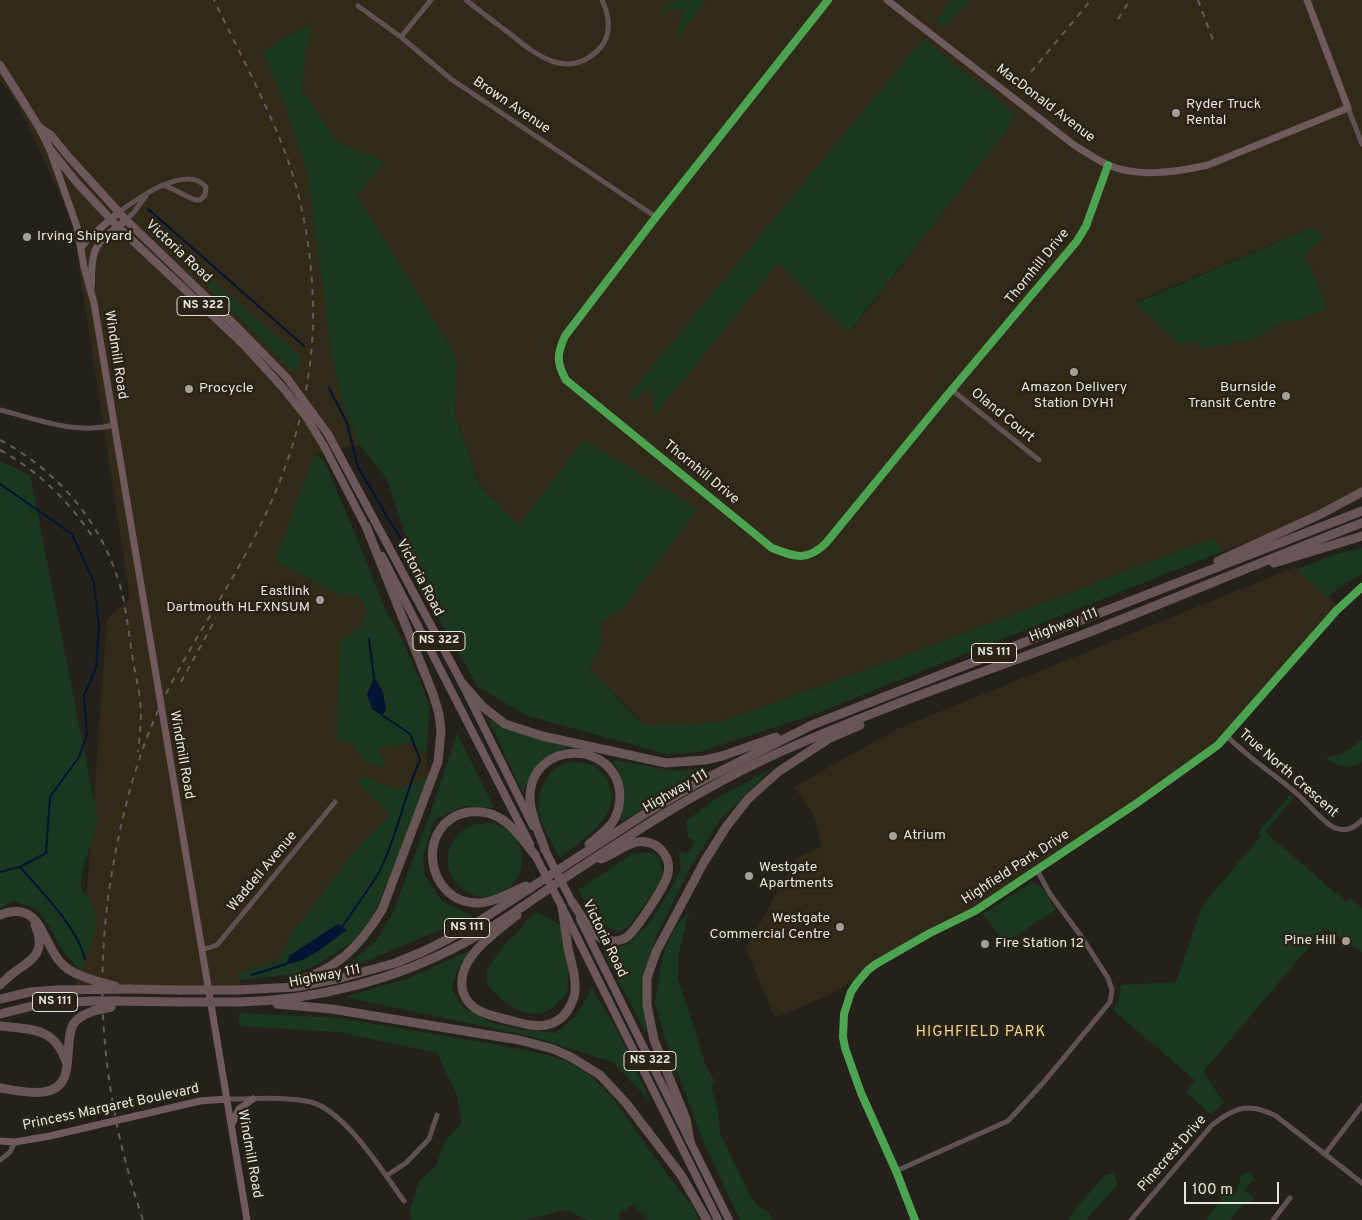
<!DOCTYPE html>
<style>
body{margin:0}
#map{position:relative;width:1362px;height:1220px;overflow:hidden;background:#24211a;font-family:Overpass,sans-serif}
canvas{display:block}
.scale{position:absolute;left:1184px;top:1182px;width:95px;height:22px;box-sizing:border-box;border:2px solid #e8e5dc;border-top:0;padding-left:6px;font-size:15px;line-height:18px;white-space:nowrap;color:#e8e5dc;-webkit-text-stroke:4px #282316;paint-order:stroke}
</style>
<div id="map">
<canvas width="1362" height="1220"></canvas>
<div class="scale">100 m</div>
</div>
<script>
const ctx = document.querySelector('canvas').getContext('2d');
ctx.lineJoin = 'round';
function fillPath(path, color) {
  ctx.fillStyle = color;
  ctx.fill(path, 'evenodd');
}
function stroke(path, color, width, dash) {
  ctx.strokeStyle = color;
  ctx.lineWidth = width;
  ctx.lineCap = dash ? 'butt' : 'round';
  ctx.setLineDash(dash || []);
  ctx.stroke(path);
}
function label(font, color, halo, rows, align = 'center') {
  ctx.font = font + ' Overpass,sans-serif';
  ctx.lineWidth = 5;
  ctx.setLineDash([]);
  ctx.textBaseline = 'middle';
  ctx.strokeStyle = halo;
  ctx.fillStyle = color;
  for (const [text, x, y, turn = 0] of rows) {
    ctx.save();
    ctx.translate(x, y);
    ctx.rotate((+turn || 0) * Math.PI / 180);
    ctx.textAlign = isNaN(turn) ? turn : align;
    if (halo) ctx.strokeText(text, 0, 0);
    ctx.fillText(text, 0, 0);
    ctx.restore();
  }
}
fillPath(new Path2D(`
 M0,0h676l-15,13 10,-5h8l4,3 -8,26 30,-37h247l-16,21 8,6 27,-27h391v499l-139,52 -10,-13 -307,117 -185,67 -31,3h-46l-55,-57 13,-27 -2,-18 24,-16 -105,-82 -38,-38 -26,-71 2,-58 -100,-163 27,-34 -46,-18 -37,-53 9,-67 -47,29 17,39 27,81 26,190 9,38 18,45 -45,9 -40,106 64,35h20l7,14 -3,18 -10,117 13,19 19,4 -8,-19 32,-5 17,10 3,24 -34,13 -33,-15 -4,8 33,32 -37,37 -61,80 -15,29 -39,12 3,21 -167,-2 13,-113 19,-260 23,-21 -58,-377 -53,-115 -19,-26zM923,39l92,74 -6,14 -159,205 -72,-69 -124,152 -1,-22 -8,-4zM1310,228l14,10 -15,12 -6,8 9,12 14,35 -1,5 -34,12h-10l-25,16 -54,11 -3,-7 -59,-42z
 M1295,567l45,41 -115,132 -251,171 -90,48 -48,33 -61,26 -29,-69 50,-91 26,-11 -8,-31 -20,-29 101,-57z`), '#312a18');
fillPath(new Path2D(`
 M676,0h29l-29,40 -1,-3 8,-26c-8,-5 -15,-1 -23,2v-3z
 M952,0h19l-27,27 -8,-6z
 M311,23l-10,67 37,53 46,18 -27,34 100,163 -2,58 25,71 39,38 65,-85 114,69 -74,98 -24,16 2,18 -13,27 54,57h47l31,-3 186,-67 306,-117 10,13 -408,163 -116,38 -32,2 -139,-38 -50,-29 -43,-75 -24,-59 -24,-74 -27,-34 -18,-45 -9,-38 -26,-190 -27,-80 -17,-40z
 M923,39l92,74 -6,14 -160,205 -71,-69 -124,153 -1,-23 -8,-4 -10,11 -7,-4z
 M1311,228l13,10 -15,12 -6,8 9,12 14,35 -1,5 -34,12h-10l-25,16 -54,11 -3,-7 -19,3 -44,-42z
 M181,254l112,96 7,4v10l-4,8 -6,-4 -104,-103z
 M315,453l9,8 29,68 31,78 19,34 27,65 -4,47 -17,-10 -31,5 8,19 -20,-4 -13,-19 -16,-4 3,-100 23,-13 3,-18 -7,-14h-20l-64,-35z
 M0,461l30,14 68,347 -16,49 -1,19c4,4 8,8 10,12 12,21 -3,49 -10,69l-17,-18 -16,-29 -12,-15 -22,-8 -14,7z
 M1362,548v26l-20,12h-1l-13,11 -31,-28 36,-14z
 M488,719l40,17 42,11c-31,10 -35,16 -47,46z
 M457,733l37,75 -30,-2 -30,14 -11,36 1,18 18,27 31,15 -135,57 38,-32 16,-26 38,-101z
 M1362,740v22c-16,9 -22,4 -37,-4l19,-5z
 M614,760l60,11 35,-3 -88,54 4,-32z
 M572,762c17,2 27,2 35,18 19,34 -25,59 -47,78 -13,-25 -33,-52 -13,-80 8,-11 11,-12 25,-16z
 M771,769l-52,52 -29,47 -34,69 -7,19 -6,35 3,42 -42,-79 5,-8 18,-1 22,-21 21,-33 11,-23 -3,-18 8,4 10,-13 -8,-4 -2,-16 34,-25z
 M362,775l33,15 34,-13 -17,47 -40,95 -20,23 -34,22 -23,10 -56,6v-7l39,-12 15,-29 61,-80 37,-37 -33,-32z
 M1290,795l3,3 -28,34 81,70 4,-4 12,10v44l-37,-24 -122,144 21,31 -14,11 -24,-22 9,-12 -82,-70 6,-11 2,-14 55,-3 26,-76 59,-70 -3,-3z
 M448 860a37 37 0 1 1 74 0a37 37 0 1 1-74 0Z
 M648,852l11,5 4,15 -3,12 -32,43 -11,5 -21,-13 -18,-29 54,-36z
 M1032,882c13,4 17,17 23,28l-50,33 -22,-29z
 M690,909l-12,47v23l29,90 7,11 -3,8 7,21 2,25 33,67 16,12 3,7h-32l-36,-77 -37,-98 -12,-42 7,-44 11,-28z
 M538,912l24,14c2,14 5,28 6,43 1,8 -2,16 0,23 -6,5 -13,16 -20,19 -25,9 -47,-10 -61,-27v-15l22,-30 10,-8 8,-11z
 M475,948c-16,15 -18,20 -23,42l11,17 29,16 32,7 32,3 21,-18 15,-27 26,44 33,70 -39,-40 -78,-25 -189,-40 67,-20z
 M239,1013l101,5 169,29 31,6 28,8 21,13 22,22 56,78 26,33 6,13h-50l-16,-16 -14,10v6h-31l-22,-10 -40,10h-115l-1,-10 9,-29 17,-15 9,-25 17,-18 -5,-27 -20,-43 -98,-21 -100,-6z
 M1114,1173l3,12 -31,35h-18l9,-13 28,-32z
 M1248,1173l10,9 -6,-1 -8,9 11,8 -4,5 -5,-1 -17,18h-24l19,-24 13,-4 4,-17z`), '#1a381f');
fillPath(new Path2D(`
 M374,678l9,13 3,19 -4,5 -10,-6 -5,-15z
 M338,924l9,6c-19,13 -38,32 -61,34l4,-9z`), '#031333');
stroke(new Path2D(`
 M148,209l156,137
 M329,388l18,35 11,44 34,58 23,35
 M0,484l72,50 22,49 5,44 -3,41 -12,27 3,40 -8,22 -29,40 -4,56 -26,14 -20,5
 M369,639l5,39
 M20,867c22,25 57,60 65,92
 M342,927c12,-18 26,-36 37,-55 18,-35 25,-76 41,-112l-10,-26 -28,-19
 M252,975l34,-11`), '#031333', 2);
stroke(new Path2D(`
 M466,0c14,11 28,22 43,33 28,23 60,49 92,14 11,-13 8,-33 1,-47
 M828,0l-172,217 -91,119c-8,18 -9,26 1,44l206,168c23,9 35,14 54,-5l118,-144 133,-158 9,-15 22,-61
 M358,6l43,31 50,42 205,138
 M401,37l30,-37
 M1348,108l14,36
 M119,212c18,-13 67,-49 87,-25l-1,8 -5,5h-5l-31,-15
 M126,220l8,-8 12,-16
 M952,390l87,70
 M0,410c37,9 75,25 113,15
 M1227,736c21,22 46,37 68,56 11,9 29,32 40,36 11,4 20,0 27,-8
 M202,950l15,-5 118,-143
 M227,1099c27,0 57,-3 84,3 34,9 72,70 93,99
 M1325,1154l37,-48
 M0,1160l10,-8 5,-10
 M896,1171l112,-50 35,-38 67,-81 2,-12 -4,-12 -27,-42 -31,-42 -13,-24
 M386,1176l20,-13 23,-24 8,-24
 M1131,1220l81,-95c23,-18 37,-23 64,-9l86,67
 M1273,1220l17,-22`), '#605153', 5);
stroke(new Path2D(`
 M887,0l187,145c11,7 22,14 34,20 30,13 69,7 100,0l140,-57 -41,-108
 M50,150l27,77 7,40 10,36c51,306 100,612 153,917
 M81,248l6,-8 32,-28
 M91,288c1,-9 0,-19 2,-29 2,-19 19,-27 33,-39
 M232,1124l7,-15 14,-10
 M0,1141l15,1 35,-6 150,-35 27,-2
 M915,1220l-19,-49 -35,-78 -16,-45 -2,-11 1,-23 7,-22 6,-9 11,-13 8,-6 54,-31 45,-22 162,-108 81,-58 118,-134 26,-24`), '#6f5b5e', 7);
stroke(new Path2D(`
 M0,65l39,62 11,22 28,35 40,43 125,117 41,45
 M39,127l12,8 17,21 58,64 112,108 49,50
 M328,434l134,249 71,143
 M324,446l44,85
 M382,556l148,288
 M564,911l154,309
 M580,919l149,301`), '#6c585b', 8);
stroke(new Path2D(`
 M1218,561l103,-47 41,-22
 M1274,563l88,-27
 M462,683l21,24 22,17 37,12 124,27 39,-3 17,-4 54,-19
 M545,850c-5,-16 -15,-35 -15,-52 0,-59 86,-59 90,-4 0,10 -2,21 -8,29 -6,8 -15,15 -23,21
 M526,886c-15,6 -31,16 -46,17 -56,2 -66,-82 -11,-91 10,-1 20,0 29,5 15,8 26,25 37,38
 M572,902c8,11 17,29 29,36 8,4 18,4 26,-1 8,-6 40,-53 41,-64 3,-14 -7,-29 -22,-31 -16,-3 -30,12 -45,17
 M0,915c42,-17 42,30 62,49 9,9 20,12 31,16
 M517,915c-22,18 -63,44 -54,77 6,19 25,23 42,27 13,3 32,10 45,5 13,-4 20,-15 24,-27 4,-15 -3,-35 -6,-49 -2,-14 -4,-28 -6,-41
 M293,981c42,-9 67,-35 89,-71l56,-148 3,-31 -2,-17 -6,-20 -67,-168
 M0,985c5,-5 10,-10 16,-14 19,-13 30,-20 19,-46
 M130,989l49,1
 M237,990l59,-3 45,-9 54,-15 27,-11 24,-12 32,-18 168,-109 53,-31 113,-57 550,-214
 M0,999l30,-7 27,-2
 M111,1001l70,1
 M239,1002c78,-2 156,-22 225,-59 35,-18 66,-42 99,-64 68,-45 138,-91 213,-125 101,-46 207,-81 311,-121 92,-36 183,-75 275,-110
 M277,1004l55,5 187,31 34,9 18,8 29,18 26,28 55,72 26,45
 M0,1014l41,-10 52,-3
 M0,1026c34,4 55,1 67,38
 M0,1088c14,2 29,6 43,4 37,-4 18,-49 31,-69 4,-6 12,-9 19,-12
 M690,1141l-4,-22 -32,-79 -7,-35v-27l9,-26 48,-90 22,-35 22,-28 30,-27 52,-34 30,-13`), '#685556', 9);
stroke(new Path2D(`
 M1198,0l15,40
 M1118,19l12,-19
 M1031,72l60,-72
 M0,440c62,33 107,89 123,157 4,19 6,38 9,57 2,15 6,29 8,45 2,17 0,35 -2,53
 M0,450c38,21 68,50 92,86
 M181,682l35,-64
 M143,1220c-45,-133 -53,-258 -22,-394 11,-49 26,-96 49,-140 28,-54 63,-104 89,-158 32,-64 52,-133 54,-204 1,-58 -8,-118 -28,-172 -20,-52 -47,-102 -71,-152`), '#655c5a', 2, [6, 6]);
stroke(new Path2D(`
 M287,378l41,56
 M284,389l23,29 17,28
 M545,850l27,52
 M535,855l27,52`), '#6c585b', 8);
stroke(new Path2D(`
 M93,980l22,6
 M57,990l73,-1
 M179,990h58
 M93,1001h18
 M181,1002h58
 M93,1011l18,-4`), '#685556', 9);
stroke(new Path2D(`
 M828,0l-172,217 -91,119c-8,18 -9,26 1,44l206,168c23,9 35,14 54,-5l118,-144 133,-158 9,-15 22,-61
 M915,1220l-19,-49 -35,-78 -16,-45 -2,-11 1,-23 7,-22 6,-9 11,-13 8,-6 54,-31 45,-22 162,-108 81,-58 118,-134 26,-24`), '#4ca352', 8);
for (const [x, y, r, color] of [
 [1176,113,5,"#a3a098"],
 [27,237,5,"#a3a098"],
 [1074,372,5,"#a3a098"],
 [189,389,5,"#a3a098"],
 [1286,396,5,"#a3a098"],
 [320,600,5,"#a3a098"],
 [893,836,5,"#a3a098"],
 [749,876,5,"#a3a098"],
 [840,927,5,"#a3a098"],
 [1346,941,5,"#a3a098"],
 [985,944,5,"#a3a098"]
]) {
  const dot = new Path2D();
  dot.arc(x, y, r, 0, 2 * Math.PI);
  ctx.fillStyle = color;
  ctx.fill(dot);
  stroke(dot, '#282316', 2);
}
for (const [x, y, w] of [
 [203,306,52],
 [439,641,52],
 [994,653,45],
 [467,928,45],
 [55,1002,45],
 [650,1061,52]
]) {
  const box = new Path2D();
  box.roundRect(x - w / 2, y - 9.5, w, 19, 4);
  ctx.fillStyle = '#282316';
  ctx.fill(box);
  stroke(box, '#e8e5dc', 1);
}
label('bold 12px', '#e8e5dc', null, [
 ["NS 322",203,306],
 ["NS 322",439,641],
 ["NS 111",994,653],
 ["NS 111",467,928],
 ["NS 111",55,1002],
 ["NS 322",650,1061]
]);
label('14px', '#e8e5dc', '#282316', [
 ["MacDonald Avenue",1045,104,37],
 ["Brown Avenue",511,106,34],
 ["Victoria Road",178,252,43],
 ["Thornhill Drive",1038,267,-51],
 ["Windmill Road",115,355,81],
 ["Oland Court",1002,416,39],
 ["Thornhill Drive",701,473,39],
 ["Victoria Road",419,578,62],
 ["Highway 111",1064,626,-21],
 ["Windmill Road",181,755,80],
 ["True North Crescent",1288,774,41],
 ["Highway 111",676,792,-30],
 ["Highfield Park Drive",1016,868,-33],
 ["Waddell Avenue",263,872,-50],
 ["Victoria Road",604,939,64],
 ["Highway 111",325,977,-11],
 ["Princess Margaret Boulevard",111,1108,-12],
 ["Windmill Road",249,1154,80],
 ["Pinecrest Drive",1173,1154,-49]
]);
label('14px', '#e8e5dc', '#282316', [
 ["Ryder Truck",1186,105],
 ["Rental",1186,121],
 ["Irving Shipyard",37,237],
 ["Amazon Delivery",1074,388,"center"],
 ["Station DYH1",1074,404,"center"],
 ["Burnside",1276,388,"right"],
 ["Transit Centre",1276,404,"right"],
 ["Procycle",199,389],
 ["Eastlink",310,592,"right"],
 ["Dartmouth HLFXNSUM",310,608,"right"],
 ["Atrium",903,836],
 ["Westgate",759,868],
 ["Apartments",759,884],
 ["Westgate",830,919,"right"],
 ["Commercial Centre",830,935,"right"],
 ["Pine Hill",1336,941,"right"],
 ["Fire Station 12",995,944]
], 'left');
ctx.letterSpacing = '1px';
label('15px', '#edd689', '#282316', [
 ["HIGHFIELD PARK",981,1033]
]);
ctx.letterSpacing = '0px';
</script>
